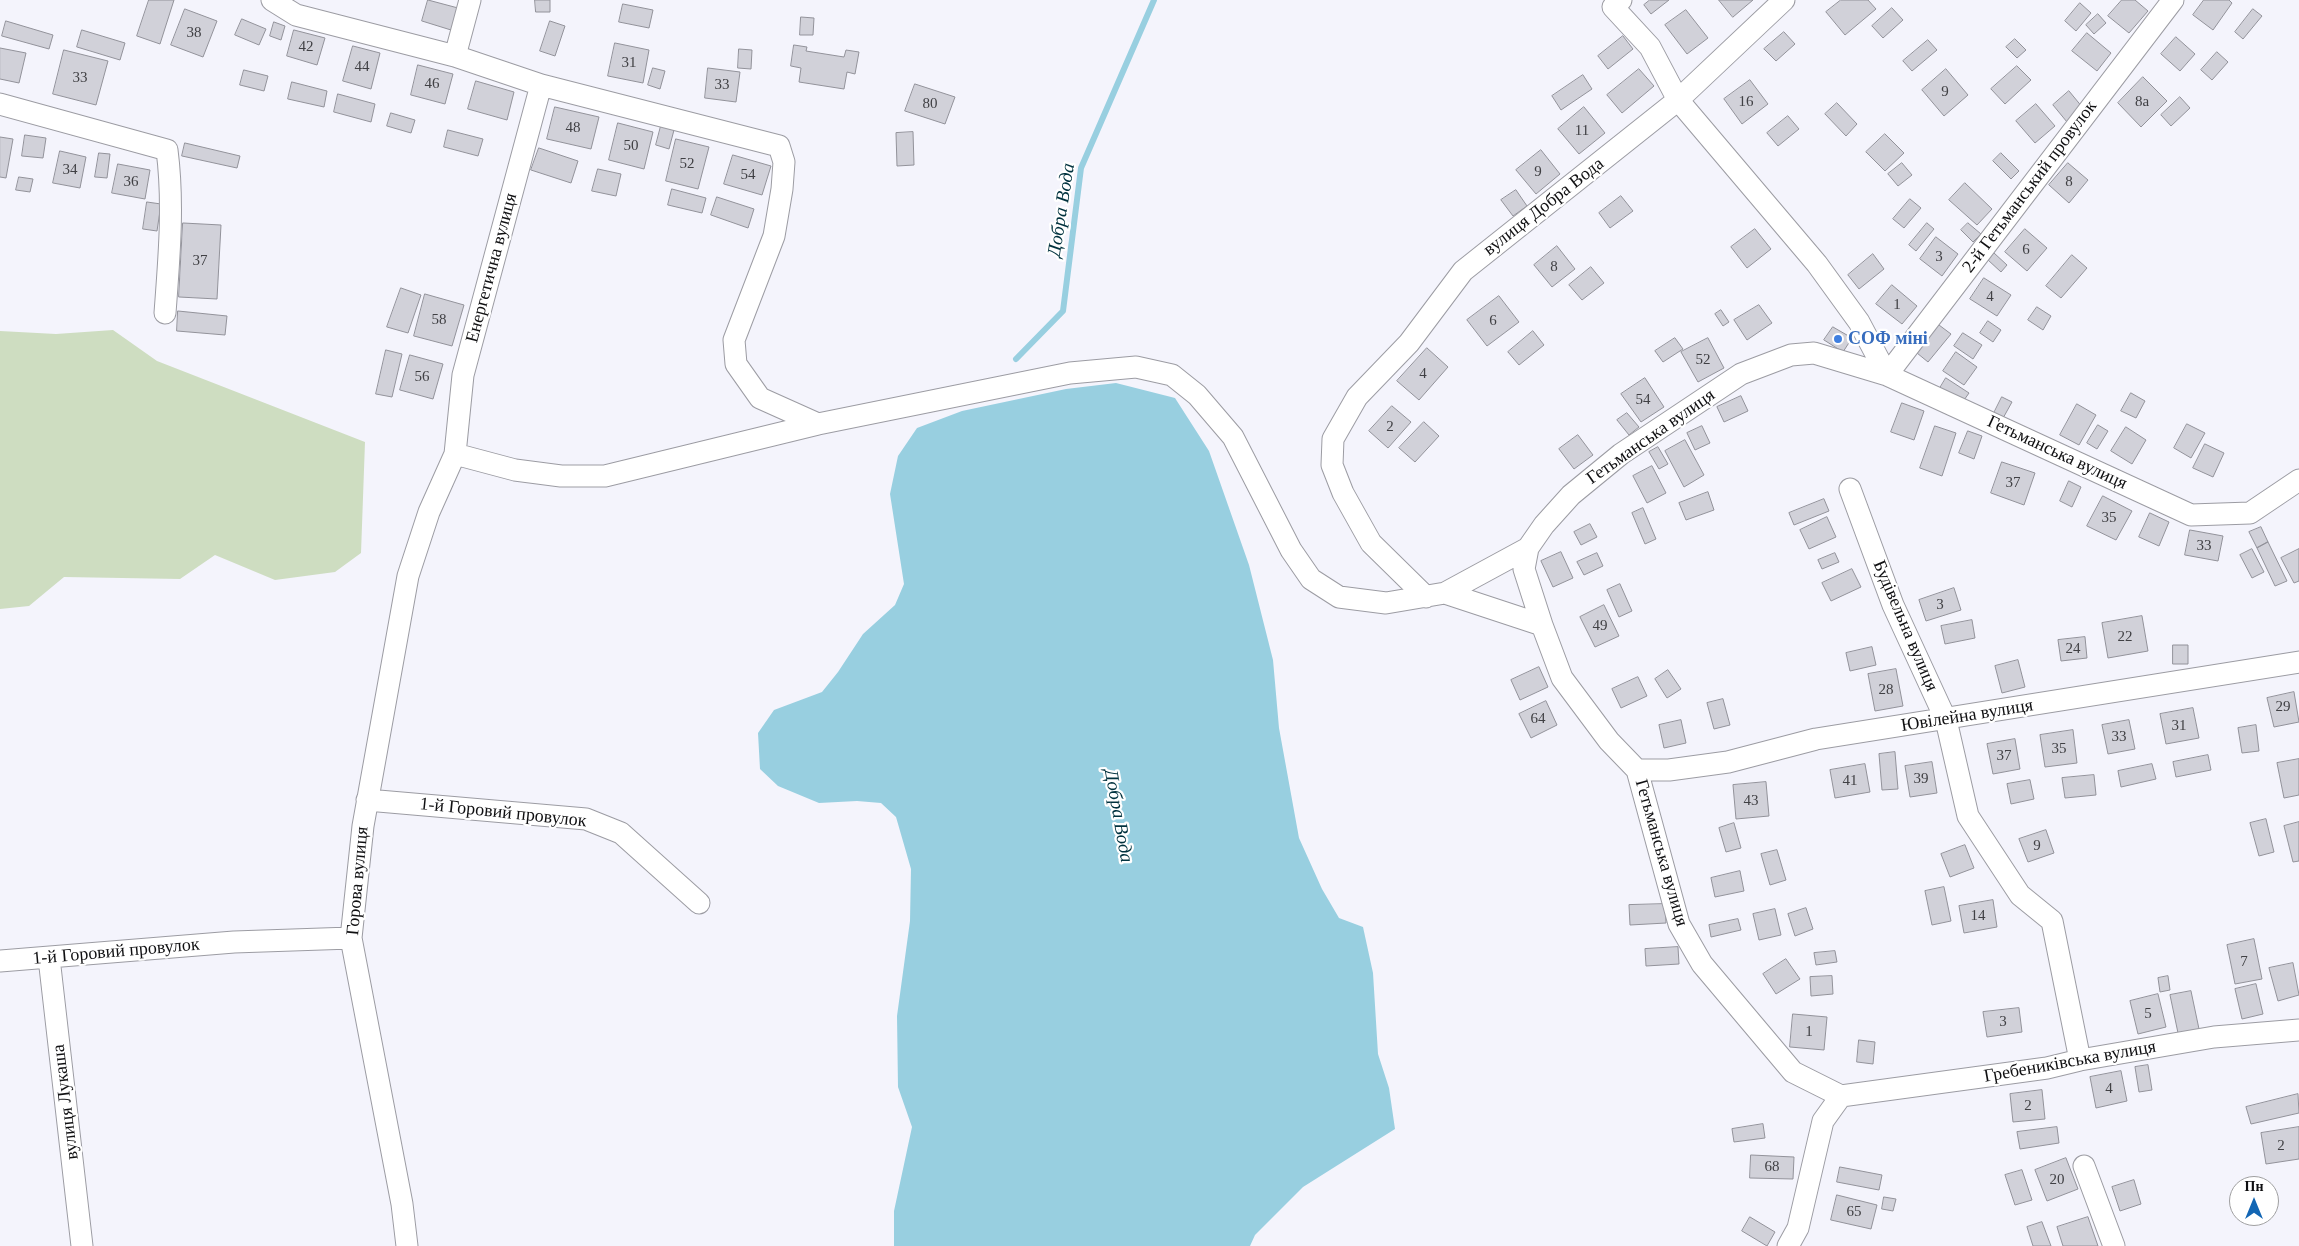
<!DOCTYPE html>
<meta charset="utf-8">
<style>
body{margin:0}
#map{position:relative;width:2299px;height:1246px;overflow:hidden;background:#f4f4fc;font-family:Georgia,serif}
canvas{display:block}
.north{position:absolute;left:2229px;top:1176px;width:50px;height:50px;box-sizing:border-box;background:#fff;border:1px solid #9f9fa0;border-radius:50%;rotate:0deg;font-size:14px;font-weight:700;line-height:20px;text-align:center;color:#101012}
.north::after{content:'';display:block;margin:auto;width:18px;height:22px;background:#1366b4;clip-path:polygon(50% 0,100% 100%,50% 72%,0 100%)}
</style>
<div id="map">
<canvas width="2299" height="1246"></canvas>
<div class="north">Пн</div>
</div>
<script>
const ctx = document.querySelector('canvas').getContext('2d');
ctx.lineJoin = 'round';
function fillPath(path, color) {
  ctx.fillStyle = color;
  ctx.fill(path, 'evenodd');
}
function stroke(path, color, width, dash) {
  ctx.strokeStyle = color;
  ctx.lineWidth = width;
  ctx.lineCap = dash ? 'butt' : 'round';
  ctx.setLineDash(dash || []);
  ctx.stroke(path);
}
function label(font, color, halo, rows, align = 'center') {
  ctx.font = font + ' Georgia,serif';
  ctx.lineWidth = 4.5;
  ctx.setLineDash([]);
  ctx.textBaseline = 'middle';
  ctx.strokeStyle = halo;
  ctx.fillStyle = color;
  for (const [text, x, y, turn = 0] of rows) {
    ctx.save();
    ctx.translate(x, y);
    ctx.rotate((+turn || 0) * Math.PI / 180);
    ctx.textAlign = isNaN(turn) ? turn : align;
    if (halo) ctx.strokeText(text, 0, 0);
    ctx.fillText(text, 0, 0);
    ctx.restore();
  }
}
fillPath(new Path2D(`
 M113,330l44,31 208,81 -4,111 -26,19 -60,8 -60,-25 -35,24 -116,-2 -35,29 -29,3v-278l56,3z`), '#ceddc1');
fillPath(new Path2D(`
 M1116,383l59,15 34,53 40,114 24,95 6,68 20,110 23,51 17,29 24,9 10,46 5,81 11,34 6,41 -92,58 -48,48 -5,11h-356v-35l18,-84 -14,-40 -1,-71 13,-95 1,-52 -15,-52 -15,-14 -24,-2 -38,2 -41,-17 -18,-17 -2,-36 16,-23 48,-18 16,-20 25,-38 32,-29 9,-21 -14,-90 8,-38 19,-28 45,-17 104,-22z`), '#98cfe0');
stroke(new Path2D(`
 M1016,359l47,-48 18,-143 73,-168`), '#98cfe0', 6);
const building = new Path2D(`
 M149,0h25l-14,44 -23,-8z
 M428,0l30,8 -7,22 -29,-9z
 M535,0h15v12h-14z
 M1650,0h19l-18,14 -7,-9z
 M1719,0h34l-20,17z
 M1841,0h27l8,9 -31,26 -19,-23z
 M2122,0h13l13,11 -19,22 -21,-17z
 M2204,0h25l3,3 -19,27 -20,-15z
 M2080,3l11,10 -15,18 -11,-10z
 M623,4l30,6 -4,18 -30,-6z
 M1892,8l11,12 -20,18 -11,-12z
 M185,9l32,12 -14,36 -32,-12z
 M2253,9l9,7 -19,23 -8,-7z
 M1686,10l22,28 -21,16 -22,-29z
 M2098,14l8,9 -12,11 -8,-9z
 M801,17l13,1 -1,17h-13z
 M242,19l24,10 -7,16 -24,-10z
 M6,21l47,14 -4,14 -47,-13z
 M550,21l15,5 -10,30 -15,-5z
 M274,22l11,4 -4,14 -11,-4z
 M82,30l43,13 -5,17 -43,-13z
 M294,30l31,8 -8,27 -30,-9z
 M1784,32l11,12 -19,17 -12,-12z
 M2087,33l24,20 -14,18 -25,-20z
 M1623,36l10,13 -25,20 -10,-13z
 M2176,37l19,17 -15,17 -19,-17z
 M2015,39l11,11 -9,8 -11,-11z
 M1928,40l9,10 -25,21 -9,-10z
 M615,43l34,7 -6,33 -35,-7z
 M794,45l13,2 -1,4 38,6 2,-7 13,2 -4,22 -8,-2 -3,17 -45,-7 2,-14 -10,-2z
 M353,46l27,7 -9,36 -28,-8z
 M0,48l26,5 -7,30 -19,-4z
 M739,49l13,1 -1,19 -13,-1z
 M64,50l44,11 -12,44 -43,-11z
 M2217,52l11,10 -16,18 -11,-10z
 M418,65l35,9 -8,30 -34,-9z
 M2017,66l14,14 -26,24 -14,-15z
 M653,68l12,3 -5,18 -12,-4z
 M708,68l32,4 -4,30 -31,-4z
 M1639,69l15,17 -32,27 -15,-18z
 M1946,69l22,26 -24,21 -22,-26z
 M244,70l24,6 -4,15 -24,-6z
 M1583,75l9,14 -31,21 -9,-14z
 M2143,77l24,24 -26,26 -23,-24z
 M1750,80l18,24 -26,20 -18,-25z
 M476,81l38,11 -7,28 -39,-11z
 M292,82l35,9 -3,16 -36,-8z
 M915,84l40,13 -10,27 -40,-13z
 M2069,91l14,17 -16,14 -14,-17z
 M338,94l37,10 -4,18 -37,-10z
 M2180,97l10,11 -19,18 -10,-11z
 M1837,103l20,21 -11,12 -21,-22z
 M2036,104l19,22 -20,17 -19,-22z
 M555,107l44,10 -8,32 -44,-10z
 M1584,107l21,26 -26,21 -21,-25z
 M391,113l24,7 -4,13 -24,-7z
 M1788,116l11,13 -21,17 -11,-13z
 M618,123l35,9 -9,37 -35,-9z
 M661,126l13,4 -5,19 -13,-4z
 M448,130l35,9 -5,17 -34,-9z
 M913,132l1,33 -17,1 -1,-33z
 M1885,134l19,19 -19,18 -19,-19z
 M25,135l21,3 -3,20 -21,-2z
 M0,137l13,2 -7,39 -6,-1z
 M676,139l33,8 -11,42 -32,-8z
 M185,143l55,13 -3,12 -55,-12z
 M539,148l39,13 -7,22 -40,-13z
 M1541,150l19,24 -24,20 -20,-24z
 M60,151l26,6 -6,31 -27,-5z
 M99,153l11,1 -3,24 -12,-1z
 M2001,153l18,18 -8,8 -18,-18z
 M733,155l38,11 -9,29 -38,-11z
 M1902,163l10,12 -14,11 -10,-12z
 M2068,163l20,17 -19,23 -20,-18z
 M118,164l32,6 -5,29 -33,-6z
 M598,169l23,5 -5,22 -24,-5z
 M19,177l14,2 -3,13 -14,-2z
 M1965,183l27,26 -15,16 -28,-25z
 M672,189l34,9 -4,15 -34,-8z
 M1516,190l11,16 -14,10 -12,-16z
 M1621,196l12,15 -23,17 -11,-15z
 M717,197l37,12 -6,19 -37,-13z
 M1910,199l11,9 -17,20 -11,-9z
 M147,202l14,2 -4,27 -14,-2z
 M183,223l38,2 -4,74 -38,-2z
 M1927,223l7,6 -18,22 -7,-6z
 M1968,223l13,11 -8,8 -12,-12z
 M1755,229l16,20 -24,19 -16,-21z
 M2025,229l22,19 -20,23 -22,-19z
 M1936,237l22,17 -16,22 -22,-17z
 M1557,246l18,23 -23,18 -18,-22z
 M1994,253l13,12 -6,7 -13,-12z
 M1873,254l11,15 -25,20 -11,-14z
 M2072,255l15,13 -26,30 -15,-12z
 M1591,267l13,16 -22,17 -13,-15z
 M1984,278l27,17 -14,21 -27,-17z
 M1892,285l25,21 -15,18 -26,-20z
 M401,288l20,7 -13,38 -21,-6z
 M425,294l39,11 -12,41 -38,-10z
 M1499,296l20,26 -32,24 -20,-26z
 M1759,305l13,18 -25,17 -13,-20z
 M2037,307l14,9 -8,14 -15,-10z
 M1721,310l8,12 -6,4 -8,-12z
 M178,311l49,5 -2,19 -48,-4z
 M1988,321l13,9 -8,12 -13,-9z
 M1939,325l12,9 -23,28 -11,-9z
 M1833,327l19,11 -9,14 -19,-12z
 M1533,331l11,14 -25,20 -11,-13z
 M1963,333l19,12 -9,14 -19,-13z
 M1675,338l8,11 -20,13 -8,-11z
 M1708,338l16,30 -26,14 -17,-30z
 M1427,348l21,19 -29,33 -22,-19z
 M386,350l16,4 -10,43 -16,-3z
 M1956,352l21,15 -13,18 -21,-14z
 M410,355l33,9 -10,35 -33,-9z
 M1645,378l19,29 -23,15 -20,-28z
 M1946,378l23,15 -7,10 -22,-15z
 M2131,393l14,8 -9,17 -15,-7z
 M1741,396l7,15 -24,11 -7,-15z
 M2002,397l10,5 -10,18 -9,-5z
 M1902,403l22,8 -10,29 -23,-8z
 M2077,404l19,11 -17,30 -19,-10z
 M1392,406l19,16 -23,26 -19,-17z
 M1627,413l12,14 -10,8 -12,-15z
 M1424,422l15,14 -24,26 -16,-14z
 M2187,424l18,9 -14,25 -17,-10z
 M2098,425l10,6 -11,18 -10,-6z
 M1702,426l8,17 -15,7 -8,-17z
 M1935,426l21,7 -14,43 -22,-8z
 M2126,427l20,13 -14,24 -21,-13z
 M1968,431l14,5 -8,23 -15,-6z
 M1578,435l15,20 -19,14 -15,-20z
 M1685,440l19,35 -20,12 -19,-36z
 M2205,444l19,9 -11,24 -20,-9z
 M1658,447l10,17 -9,5 -10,-17z
 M2002,462l33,11 -11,32 -33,-12z
 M1652,466l14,27 -19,10 -14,-27z
 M2069,481l12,6 -9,20 -12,-6z
 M1708,492l6,18 -28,10 -7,-17z
 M2103,496l29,15 -16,29 -29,-14z
 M1824,499l5,12 -35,14 -5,-12z
 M1643,508l13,31 -11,5 -13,-31z
 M2150,513l19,9 -10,24 -20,-9z
 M1827,517l9,20 -27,12 -9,-19z
 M1590,524l7,13 -16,8 -7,-13z
 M2261,527l7,15 -11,6 -8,-16z
 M2190,530l33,6 -5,25 -33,-6z
 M2268,542l19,39 -12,5 -18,-38z
 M2252,549l12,23 -12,6 -12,-23z
 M2299,549v32l-5,2 -13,-25z
 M1561,552l12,26 -20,9 -12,-26z
 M1597,553l6,13 -19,9 -7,-13z
 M1835,553l4,9 -17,7 -4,-9z
 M1852,569l9,18 -30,14 -9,-18z
 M1620,584l12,27 -13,6 -12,-27z
 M1954,588l7,22 -35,11 -7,-21z
 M1604,605l15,31 -24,11 -15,-30z
 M2142,616l6,35 -40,7 -6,-35z
 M1972,620l3,18 -30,6 -4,-18z
 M2085,637l2,21 -26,3 -3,-21z
 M2173,645h15v19h-15z
 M1872,647l4,18 -26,6 -4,-18z
 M2018,660l7,27 -23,6 -7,-27z
 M1539,667l9,20 -28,13 -9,-20z
 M1896,669l7,37 -28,5 -7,-37z
 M1668,670l13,19 -14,9 -12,-19z
 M1638,677l9,19 -26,12 -9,-19z
 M2294,692l5,30 -25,5 -7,-29z
 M1723,699l7,26 -16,4 -7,-26z
 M1546,701l11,24 -26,13 -12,-24z
 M2193,708l6,30 -33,6 -6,-30z
 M1681,720l5,23 -22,5 -5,-23z
 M2129,720l6,29 -27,5 -6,-29z
 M2256,725l3,26 -17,2 -4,-25z
 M2073,730l4,33 -32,4 -5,-32z
 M2015,739l5,30 -27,5 -6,-30z
 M1895,752l3,37 -16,1 -3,-36z
 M2208,755l3,15 -35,7 -3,-15z
 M2299,759v36l-15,3 -7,-35z
 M1932,762l5,31 -27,4 -5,-31z
 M1865,764l5,28 -35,6 -5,-28z
 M2152,764l4,15 -35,8 -3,-16z
 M2094,775l2,20 -31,3 -3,-20z
 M2030,780l4,19 -23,5 -4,-20z
 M1766,782l3,34 -33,3 -3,-34z
 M2266,819l8,33 -15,4 -9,-33z
 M2299,822v39l-6,1 -9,-36z
 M1734,823l7,25 -15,4 -7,-24z
 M2046,830l8,23 -26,9 -9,-23z
 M1965,845l9,23 -24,9 -9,-23z
 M1777,850l9,30 -16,5 -9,-31z
 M1740,871l4,20 -29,6 -4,-19z
 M1944,887l7,34 -19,4 -7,-34z
 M1993,900l4,27 -33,6 -5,-27z
 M1665,904l1,19 -36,2 -1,-20z
 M1806,908l7,21 -18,7 -7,-22z
 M1775,909l6,26 -22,5 -6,-26z
 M1738,919l3,11 -30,7 -2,-12z
 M2254,939l8,40 -27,5 -8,-39z
 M1678,947l1,17 -33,2 -1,-17z
 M1835,951l2,11 -21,3 -2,-12z
 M1786,959l14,20 -24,15 -13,-20z
 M2293,963l6,32 -21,6 -9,-33z
 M1832,976l1,18 -22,2 -1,-19z
 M2168,976l2,14 -10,2 -2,-14z
 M2256,984l7,30 -21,5 -7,-30z
 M2191,991l8,38 -21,4 -8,-38z
 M2158,994l8,33 -28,7 -8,-33z
 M2019,1008l3,24 -35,5 -4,-25z
 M1793,1014l34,3 -3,33 -34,-3z
 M1859,1040l16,2 -2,22 -16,-2z
 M2148,1065l4,25 -13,2 -4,-25z
 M2121,1071l6,30 -31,7 -6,-31z
 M2042,1090l3,29 -32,3 -3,-28z
 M2298,1094l1,19 -48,11 -5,-17z
 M1763,1124l2,14 -31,4 -2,-13z
 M2057,1127l2,16 -39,6 -3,-17z
 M2299,1127v32l-33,5 -5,-31z
 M1751,1155l43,2 -1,22 -43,-1z
 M2066,1158l12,31 -31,12 -12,-31z
 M1840,1167l42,8 -3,15 -42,-8z
 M2022,1170l10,30 -17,5 -10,-30z
 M2134,1180l7,24 -21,7 -8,-24z
 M1837,1195l40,10 -6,24 -40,-9z
 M1884,1197l12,2 -3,12 -11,-2z
 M1750,1217l25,15 -8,14 -25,-15z
 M2088,1217l10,29h-35l-6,-19z
 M2042,1222l9,24h-18l-6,-19z`);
fillPath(building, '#d1d1d9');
stroke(building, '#92929a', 1);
const minor = new Path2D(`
 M272,0l24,15 159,41 86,29 238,61 5,16 -2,27 -8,47 -40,104 2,24 24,34 58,26
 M1621,0l-8,7 37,40 28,53 139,164 42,58 28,53 286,-375
 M455,56l15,-56
 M0,104l167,46c7,54 2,109 -2,163
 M455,454l60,16 46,6h44l213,-52 252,-51 66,-6 36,8 25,20 36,42 58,113 20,29 28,18 47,6 59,-10 97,32
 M1850,489l43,116 53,115 22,96 52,79 32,26 28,139
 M1445,593l83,-45
 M1426,597l-55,-54 -28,-50 -11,-28 1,-26 24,-42 52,-54 54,-72 215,-171 106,-100
 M1637,770h32l59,-8 88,-23 483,-77
 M367,800l219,19 35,14 78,70
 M49,958l33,288
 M0,961l234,-19 117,-4
 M1841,1096l206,-28 33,-8 134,-23 85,-7
 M2084,1166l30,80
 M407,1246l-5,-42 -51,-266 12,-112 45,-250 21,-64 26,-58 8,-79 78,-290
 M1788,1246l10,-18 25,-107 18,-25 -48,-24 -91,-108 -23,-40 -42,-154 -28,-29 -47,-63 -20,-53 -18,-56 4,-21 16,-23 27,-30 50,-41 120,-80 50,-19 23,-2 73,22 304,140 59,-2 49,-33`);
stroke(minor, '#9c9ca3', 23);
stroke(minor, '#fff', 21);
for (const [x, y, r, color] of [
 [1838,339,5,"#3f7fe0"]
]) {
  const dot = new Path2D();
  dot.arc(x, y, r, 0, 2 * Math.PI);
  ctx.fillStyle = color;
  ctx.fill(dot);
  stroke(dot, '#fff', 2);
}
label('15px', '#404044', null, [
 ["38",194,33],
 ["42",306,47],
 ["31",629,63],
 ["44",362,67],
 ["33",80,78],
 ["46",432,84],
 ["33",722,85],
 ["9",1945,92],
 ["16",1746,102],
 ["8а",2142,102],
 ["80",930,104],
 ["48",573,128],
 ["11",1582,131],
 ["50",631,146],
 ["52",687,164],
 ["34",70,170],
 ["9",1538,172],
 ["54",748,175],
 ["36",131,182],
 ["8",2069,182],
 ["6",2026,250],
 ["3",1939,257],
 ["37",200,261],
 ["8",1554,267],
 ["4",1990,297],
 ["1",1897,305],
 ["58",439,320],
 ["6",1493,321],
 ["52",1703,360],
 ["4",1423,374],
 ["56",422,377],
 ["54",1643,400],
 ["2",1390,427],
 ["37",2013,483],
 ["35",2109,518],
 ["33",2204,546],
 ["3",1940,605],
 ["49",1600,626],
 ["22",2125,637],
 ["24",2073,649],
 ["28",1886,690],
 ["29",2283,707],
 ["64",1538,719],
 ["31",2179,726],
 ["33",2119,737],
 ["35",2059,749],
 ["37",2004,756],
 ["39",1921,779],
 ["41",1850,781],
 ["43",1751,801],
 ["9",2037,846],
 ["14",1978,916],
 ["7",2244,962],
 ["5",2148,1014],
 ["3",2003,1022],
 ["1",1809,1032],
 ["4",2109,1089],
 ["2",2028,1106],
 ["2",2281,1146],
 ["68",1772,1167],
 ["20",2057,1180],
 ["65",1854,1212]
]);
label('18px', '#101012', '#fff', [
 ["2-й Гетьманський провулок",2030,187,-53],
 ["вулиця Добра Вода",1544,207,-38],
 ["Енергетична вулиця",492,268,-75],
 ["Гетьманська вулиця",1651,437,-35],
 ["Гетьманська вулиця",2057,453,25],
 ["Будівельна вулиця",1905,626,67],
 ["Ювілейна вулиця",1967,716,-9],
 ["1-й Горовий провулок",503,813,6],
 ["Гетьманська вулиця",1661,853,74],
 ["Горова вулиця",358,881,-85],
 ["1-й Горовий провулок",116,952,-5],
 ["Гребениківська вулиця",2070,1062,-10],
 ["вулиця Лукаша",66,1102,-97]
]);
label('bold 18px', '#366cbe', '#fff', [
 ["СОФ міні",1848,339]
], 'left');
label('italic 19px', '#00323e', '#fff', [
 ["Добра Вода",1062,210,-81],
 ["Добра Вода",1118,816,80]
]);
</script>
